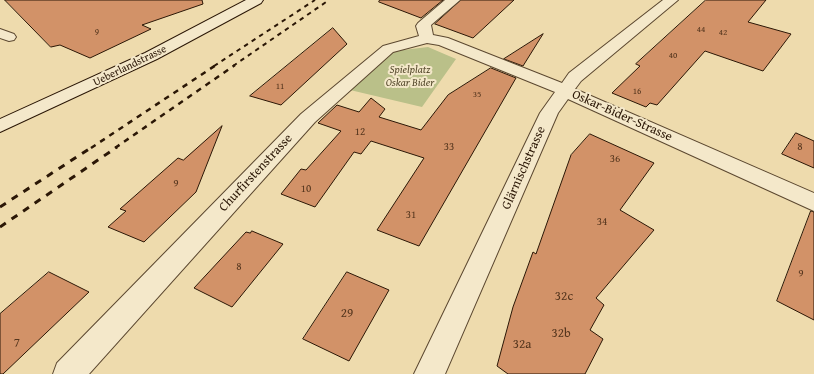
<!DOCTYPE html>
<meta charset="utf-8">
<style>
body{margin:0}
canvas{display:block;background:#eedbad}
</style>
<canvas width="814" height="374"></canvas>
<script>
const ctx = document.querySelector('canvas').getContext('2d');
ctx.lineJoin = 'round';
function fillPath(path, color) {
  ctx.fillStyle = color;
  ctx.fill(path, 'evenodd');
}
function stroke(path, color, width, dash) {
  ctx.strokeStyle = color;
  ctx.lineWidth = width;
  ctx.lineCap = dash ? 'butt' : 'round';
  ctx.setLineDash(dash || []);
  ctx.stroke(path);
}
function label(font, color, halo, rows, align = 'center') {
  ctx.font = font + ' "Gentium Book Plus",serif';
  ctx.lineWidth = 4;
  ctx.setLineDash([]);
  ctx.textBaseline = 'middle';
  ctx.strokeStyle = halo;
  ctx.fillStyle = color;
  for (const [text, x, y, turn = 0] of rows) {
    ctx.save();
    ctx.translate(x, y);
    ctx.rotate((+turn || 0) * Math.PI / 180);
    ctx.textAlign = isNaN(turn) ? turn : align;
    if (halo) ctx.strokeText(text, 0, 0);
    ctx.fillText(text, 0, 0);
    ctx.restore();
  }
}
fillPath(new Path2D(`
 M428,47l28,12 -34,48 -72,-17 45,-39z`), '#bac089');
const building = new Path2D(`
 M5,0h197l1,4 -61,21 9,4 -61,29 -30,-13 -9,2z
 M380,0h63l-22,18 -42,-16z
 M461,0h53l-41,38 -38,-14z
 M706,0h60l-18,22 43,12 -28,37 -58,-20 -48,54 -7,-2 -4,4 -34,-14 28,-27 -4,-2z
 M333,28l14,16 -66,61 -31,-9z
 M543,34l-20,32 -19,-7z
 M491,68l25,10 -97,168 -42,-16 47,-72 -53,-17 -10,13 -7,-2 -39,55 -34,-13 20,-25 5,1 35,-39 -23,-8 19,-18 22,7 12,-14 14,11 -6,8 42,13 27,-35z
 M222,126l-26,66 -52,50 -36,-15 18,-16 -6,-2 58,-51 5,2z
 M796,133l18,8v27l-32,-14z
 M590,134l64,29 -34,47 34,20 -58,68 8,7 -14,25 13,9 -18,35h-77l-11,-8 16,-59 20,-55 3,2 35,-99z
 M811,211l3,1v108l-37,-19z
 M252,231l31,13 -51,63 -38,-19 52,-56 4,1z
 M49,272l40,20 -86,82h-3v-60z
 M347,272l42,18 -40,71 -46,-22z`);
fillPath(building, '#d29268');
stroke(building, '#2b1706', 1);
const street = new Path2D(`
 M445,0h15l-29,25 2,10 15,3 114,45 7,-10 94,-73h15l-97,81 -6,8 239,104v18l-246,-112 -10,14 -113,261h-31l126,-261 15,-21 -116,-47 -12,-2 -34,9 -78,70 -226,252h-36l4,-11 244,-249 82,-68 36,-10 -3,-10 2,-3z
 M0,29l14,5 2,3 -2,3 -5,1 -9,-3z`);
const secondary = new Path2D(`
 M246,0h17l-2,3 -104,56 -157,73v-13l145,-66z`);
stroke(street, '#5c4830', 2);
stroke(secondary, '#2b1706', 2);
fillPath(street, '#f4e8ca');
fillPath(secondary, '#f4e8ca');
stroke(new Path2D(`
 M214,66l101,-66
 M233,66l96,-66`), '#2b1706', 2, [4.5, 4.5]);
stroke(new Path2D(`
 M91,148l125,-83
 M115,148l120,-83`), '#2b1706', 2.5, [5.5, 5.5]);
stroke(new Path2D(`
 M0,207l92,-60
 M0,227l117,-80`), '#2b1706', 3, [7, 7]);
label('9px', '#55361e', null, [
 ["44",701,30],
 ["9",97,32],
 ["42",723,33],
 ["40",673,56],
 ["11",280,87],
 ["16",637,92],
 ["35",477,95]
]);
label('11px', '#2b1706', '#f4e8ca', [
 ["Ueberlandstrasse",130,66,-26]
]);
label('italic 11px', '#564a2d', '#f4e8ca', [
 ["Spielplatz",410,70],
 ["Oskar Bider",410,83]
]);
label('11px', '#55361e', null, [
 ["12",360,132],
 ["33",449,147],
 ["8",800,147],
 ["36",615,159],
 ["9",176,184],
 ["10",306,189],
 ["31",411,215],
 ["34",602,222],
 ["8",239,267],
 ["9",801,274]
]);
label('13px', '#2b1706', '#f4e8ca', [
 ["Oskar-Bider-Strasse",622,116,24],
 ["Glärnischstrasse",524,168,-66],
 ["Churfirstenstrasse",256,173,-47]
]);
label('13px', '#55361e', null, [
 ["32c",564,297],
 ["29",347,314],
 ["32b",561,334],
 ["7",17,344],
 ["32a",522,345]
]);
</script>
